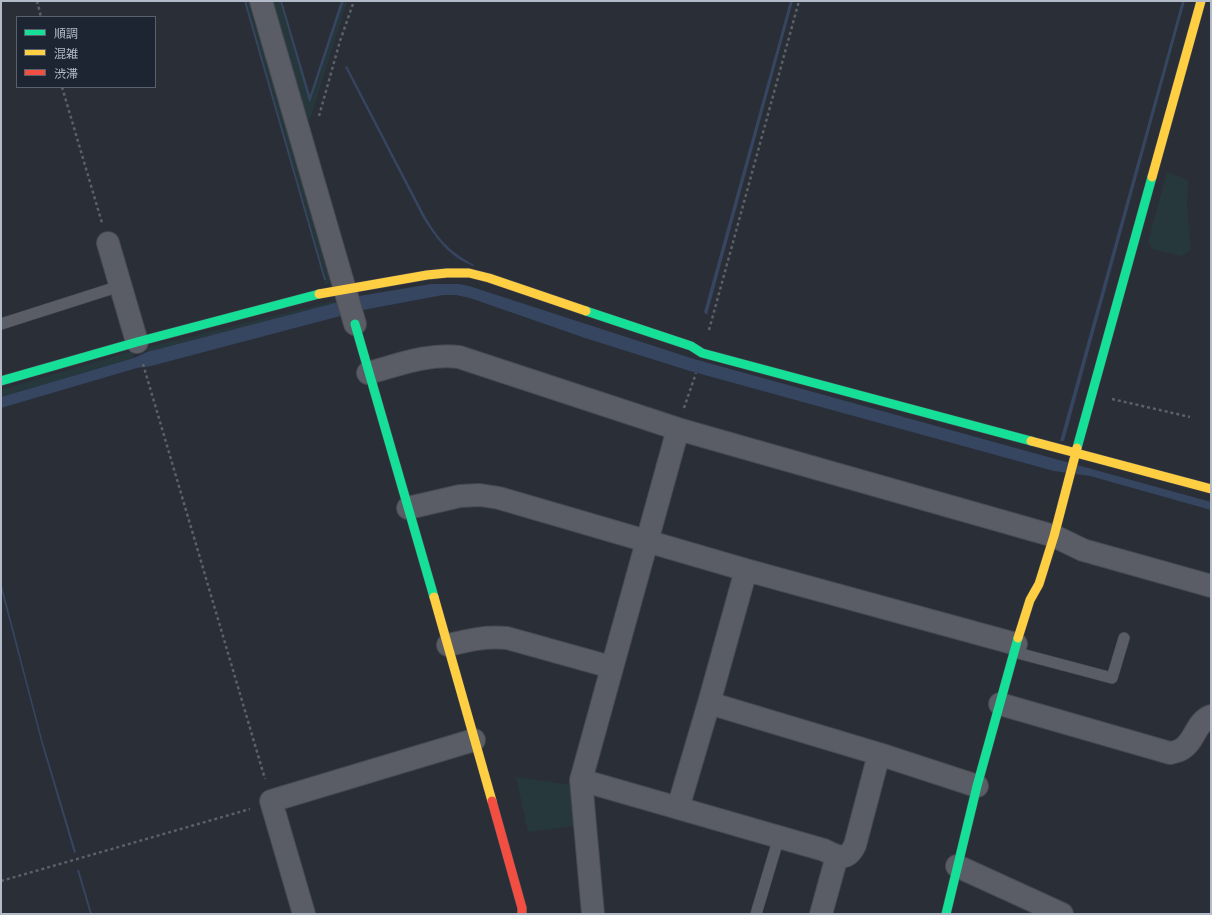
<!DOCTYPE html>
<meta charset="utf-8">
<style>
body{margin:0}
#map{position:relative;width:1212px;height:915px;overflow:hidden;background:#2a2e37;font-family:Roboto,"Noto Sans JP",sans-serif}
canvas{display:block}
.frame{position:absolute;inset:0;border:2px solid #b3bac8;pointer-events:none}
.legend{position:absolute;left:16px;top:16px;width:140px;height:72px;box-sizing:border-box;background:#1d2432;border:1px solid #59606e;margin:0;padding:5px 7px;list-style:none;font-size:12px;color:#b3bac8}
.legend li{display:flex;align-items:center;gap:8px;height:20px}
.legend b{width:20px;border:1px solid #59606e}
</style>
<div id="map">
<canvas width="1212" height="915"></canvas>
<div class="frame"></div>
<ul class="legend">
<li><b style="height:5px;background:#16e098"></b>順調</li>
<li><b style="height:5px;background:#ffcf43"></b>混雑</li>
<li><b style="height:5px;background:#f24e42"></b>渋滞</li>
</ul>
</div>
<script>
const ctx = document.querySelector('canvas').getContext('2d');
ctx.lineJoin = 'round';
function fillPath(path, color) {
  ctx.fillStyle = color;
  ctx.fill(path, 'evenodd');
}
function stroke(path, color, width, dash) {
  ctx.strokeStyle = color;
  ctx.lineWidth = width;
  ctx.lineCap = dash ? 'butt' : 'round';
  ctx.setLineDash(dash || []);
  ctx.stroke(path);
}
fillPath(new Path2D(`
 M246,1h4l81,277 -2,4 -4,4 -1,-6 2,-1z
 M271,1h9l29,100 1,1 34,-101h3l-36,115 -4,6z
 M1167,172l21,8 -1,25 4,45 -10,6 -29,-7 -4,-7z
 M334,301l1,2 -188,49 -2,-4z
 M133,351l1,7 -133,39v-7z
 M516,777l55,8 4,41 -47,6z`), '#27383d');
fillPath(new Path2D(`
 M244,1h2l80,279h-2z
 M280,1h2l28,94 31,-94h3l-34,101 -1,-1z
 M790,1h3l-86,314 -3,-3z
 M1182,1h3l-121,440h-4z
 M347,66l78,150c14,24 24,35 49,49l-1,1c-5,-3 -12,-5 -17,-9 -14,-10 -24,-25 -33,-39l-78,-151z
 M431,284h28l10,2 225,73 517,143v8l-121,-34 -36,-5 -364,-100 -105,-33 -115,-40 -14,-3h-13l-80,15 -212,56 -14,2 -136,40v-11l133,-39 13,-6 188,-49 24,-7z
 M1,582l41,157 34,113 -2,1 -32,-108 -41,-156z
 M77,870h2l13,44h-2z`), '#364560');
const lane = new Path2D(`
 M1,324l119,-38
 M1014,652l98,26 12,-40
 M756,914l23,-77`);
const street = new Path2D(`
 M261,1l94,323
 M108,243l29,99
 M368,373c30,-8 60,-20 91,-16l219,72 376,107 29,14 128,36
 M678,429l-97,351 243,70c14,7 23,12 31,-5l24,-91 98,32
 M408,508l52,-12 20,-1 19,3 247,72 270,74
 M448,645c21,-5 37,-9 59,-7l104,29
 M709,703l170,51
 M1000,704l170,49c3,-1 7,-1 10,-3 15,-7 15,-28 31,-34
 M581,780l12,134
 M678,808l31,-105 37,-133
 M957,866l105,48
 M304,914l-33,-113 203,-61
 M821,914l16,-58`);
const fast = new Path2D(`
 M586,311l105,35 11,7 329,88
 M355,324l79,273
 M1,381l136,-39 182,-48
 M1077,448l75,-271
 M946,914l31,-128 41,-148`);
const slow = new Path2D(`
 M1152,177l49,-176
 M319,294l108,-19 20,-2h22l20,5 97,33
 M1031,441l180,48
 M434,597l58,204
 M1018,638l12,-38 9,-16 15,-48 23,-88`);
const jam = new Path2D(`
 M492,801l30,107v6`);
stroke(lane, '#464950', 12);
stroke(street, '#464950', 24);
stroke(fast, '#464950', 10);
stroke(slow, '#464950', 10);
stroke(jam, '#464950', 10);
stroke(new Path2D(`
 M37,1l4,16
 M62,87l40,136
 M319,116l21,-75 14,-40
 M709,330l90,-329
 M143,364l122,415
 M1112,399l78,18
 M684,408l12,-35
 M1,881l249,-72`), '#5c6167', 2.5, [3, 3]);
stroke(lane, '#5a5d65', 11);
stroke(street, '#5a5d65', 22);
stroke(fast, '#16e098', 9);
stroke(slow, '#ffcf43', 9);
stroke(jam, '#f24e42', 9);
</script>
